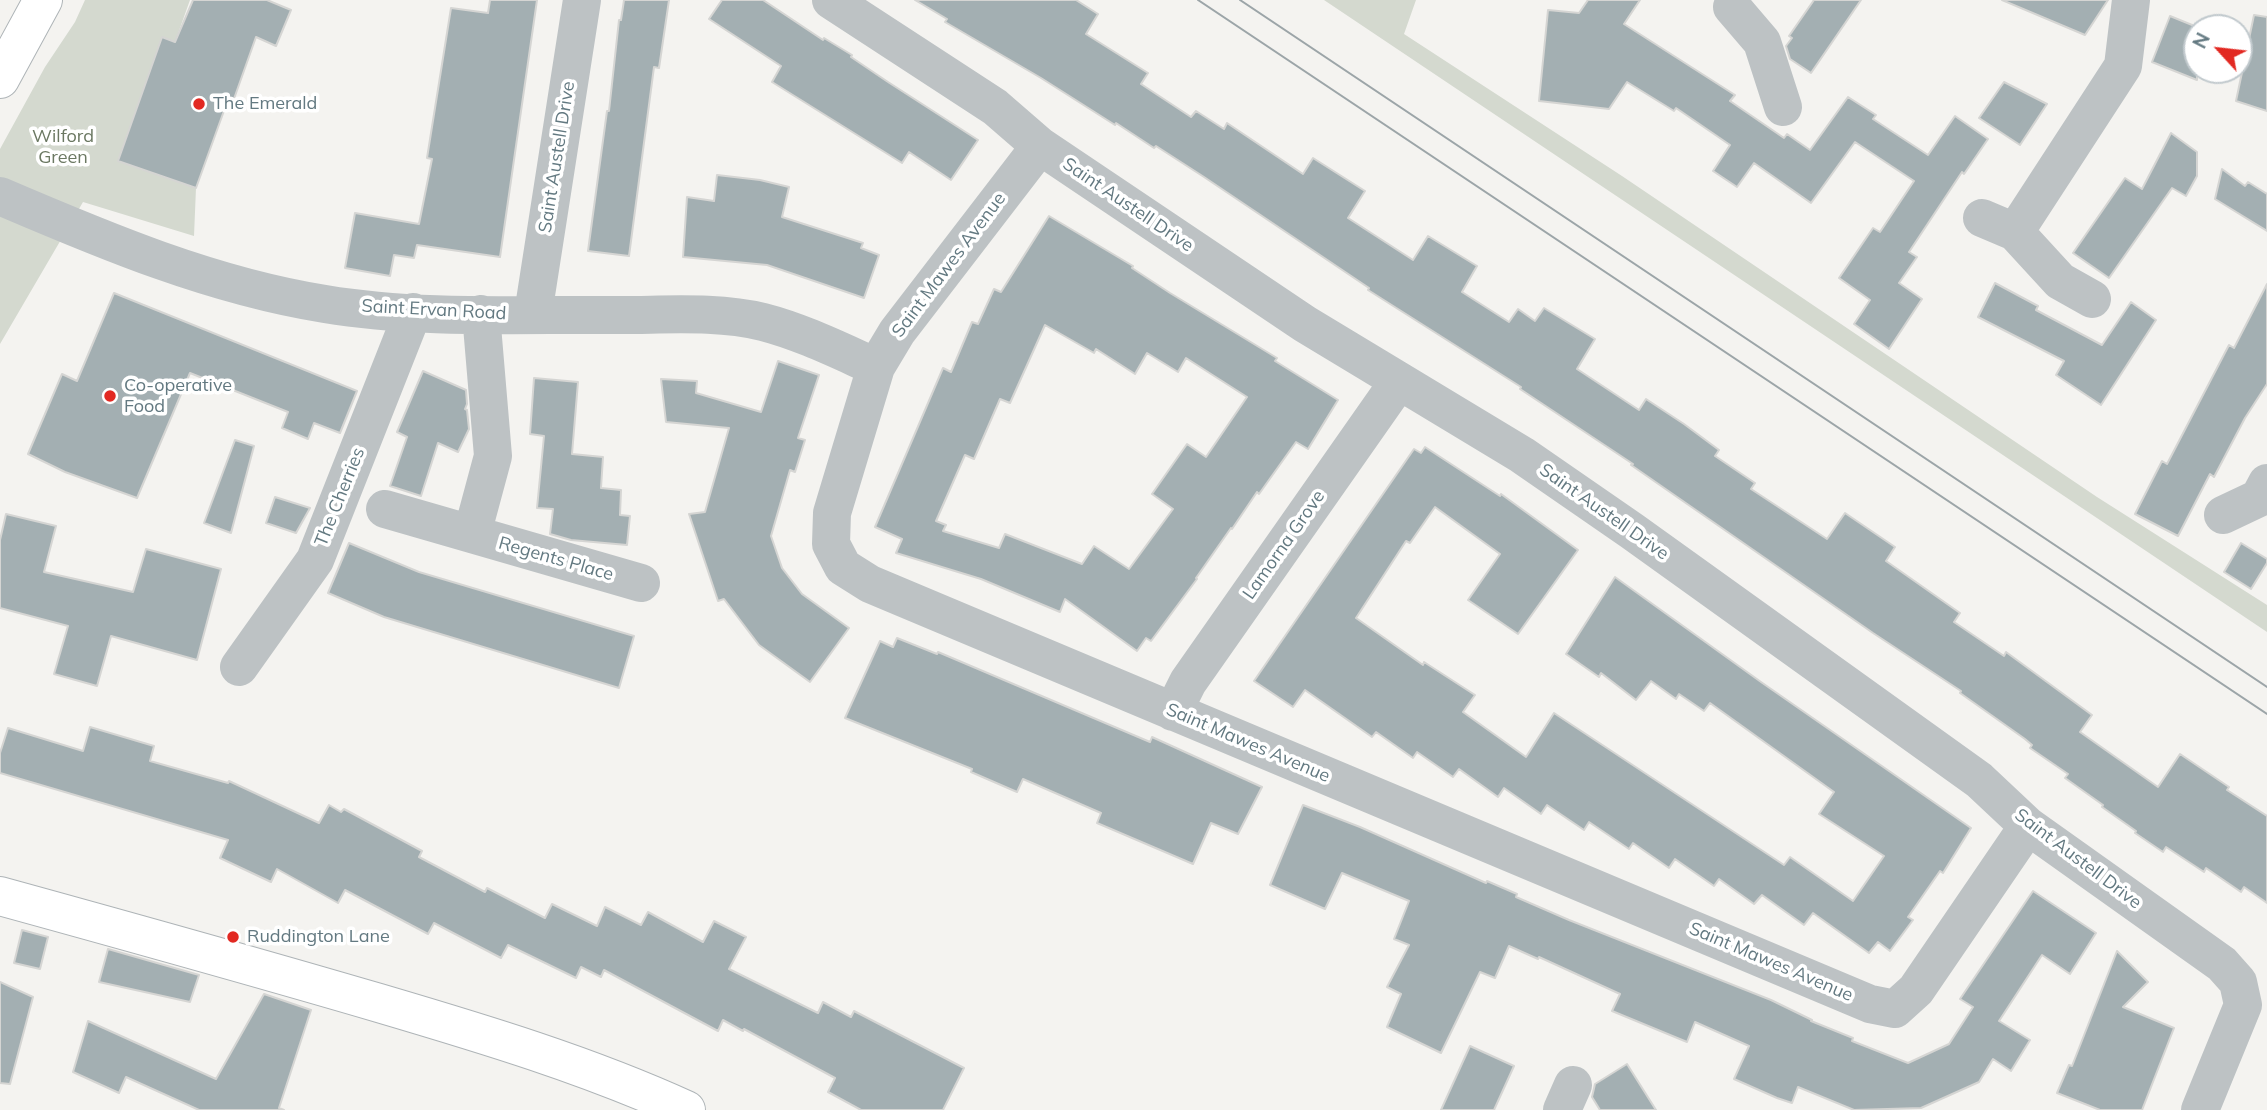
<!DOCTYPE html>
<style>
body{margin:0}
#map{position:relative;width:2267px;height:1110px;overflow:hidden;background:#f4f3f0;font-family:Mulish,sans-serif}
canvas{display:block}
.north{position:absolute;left:2183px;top:14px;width:70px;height:70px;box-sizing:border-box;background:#fff;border:2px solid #c1c9cd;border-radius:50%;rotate:297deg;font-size:19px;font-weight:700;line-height:28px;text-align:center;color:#637981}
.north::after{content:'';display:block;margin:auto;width:24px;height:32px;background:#e22922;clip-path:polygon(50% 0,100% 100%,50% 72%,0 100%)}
</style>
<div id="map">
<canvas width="2267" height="1110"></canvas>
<div class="north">N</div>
</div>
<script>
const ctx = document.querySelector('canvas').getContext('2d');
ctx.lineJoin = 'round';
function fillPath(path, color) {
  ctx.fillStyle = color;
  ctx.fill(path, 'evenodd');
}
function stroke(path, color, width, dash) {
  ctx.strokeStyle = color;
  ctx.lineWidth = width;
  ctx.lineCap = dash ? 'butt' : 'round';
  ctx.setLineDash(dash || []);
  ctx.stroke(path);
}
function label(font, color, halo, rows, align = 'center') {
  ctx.font = font + ' Mulish,sans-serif';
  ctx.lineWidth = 7;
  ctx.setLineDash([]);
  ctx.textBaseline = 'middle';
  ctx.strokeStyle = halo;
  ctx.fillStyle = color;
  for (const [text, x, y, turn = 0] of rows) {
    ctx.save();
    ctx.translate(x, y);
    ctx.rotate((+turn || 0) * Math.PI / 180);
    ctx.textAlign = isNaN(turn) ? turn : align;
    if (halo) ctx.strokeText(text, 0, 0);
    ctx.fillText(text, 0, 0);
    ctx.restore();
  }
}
fillPath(new Path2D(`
 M85,0h105l-15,42 -13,-5 -44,123 78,28 -2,48 -111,-34 -83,142v-195l45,-82 30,-45z
 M1324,0h92l-12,34 218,142 475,321 170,108v27z`), '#d4d9cf');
const building = new Path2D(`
 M193,0h74l24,10 -15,36 -20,-9 -26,73 -5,-2 -29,80 -78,-27 44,-124 13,5z
 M490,0h47l-37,257 -83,-12 -3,13 -20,-3 -4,21 -45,-8 10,-55 64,11 13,-65 -5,-1 24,-150 37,5z
 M624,0h45l-10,68 -5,-1 -25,189 -41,-5 19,-140h2l10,-91h2z
 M722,0h41l60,40 1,-2 28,17 -1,2 37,25 90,58 -27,40 -42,-28 -7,11 -130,-81 9,-16 -72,-47z
 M915,0h161l22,14 -12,20 62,39 -7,11 50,33 5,-6 28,18 3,-6 76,51 10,-16 52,33 -17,27 65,42 15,-24 49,30 -15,26 47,30 9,-13 17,12 9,-13 51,31 -18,30 62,41 7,-11 38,25 35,26 -4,6 40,27 -4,6 76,50 18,-26 50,34 -9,14 74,52 -6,9 50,34 2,-4 86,63 -12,17 78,55 22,-33 49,33 -2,3 40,26v87l-23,-16 -3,5 -35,-24 -2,4 -38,-25 -3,5 -28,-19 1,-2 -34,-24 1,-2 -38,-27 3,-4 -38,-26 2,-3 -7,-6 -65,-46 1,-2 -88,-58 -242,-168 2,-1 -113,-75 1,-2 -153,-97 1,-2 -165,-111 -48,-31 -2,2 -38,-25 -1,2 -74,-47 -96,-56 2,-3z
 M1588,0h52l-16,24 111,71 -5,6 54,37 3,-4 23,16 38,-53 28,18 -3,4 55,36 27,-39 33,23 -24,35 -2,-2 -53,80 8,5 -18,26 23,16 -33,50 -35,-25 16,-24 -31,-22 34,-50 7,4 34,-51 -59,-39 -44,61 -57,-40 -17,24 -24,-16 17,-26 -54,-37 -2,3 -47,-29 -18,27 -70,-8 9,-91 31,3z
 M1814,0h47l-50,73 -21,-14 -4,-13 6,-8 -3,-2z
 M2002,0h106l-23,35z
 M2254,15l13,2v94l-31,-10z
 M2170,16l27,11v53l-45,-18z
 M2004,82l43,22 -27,41 -41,-27z
 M2171,133l26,19v24l-11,20 -14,-8 -63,90 -36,-25 52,-75 17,11z
 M2222,169l23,17 3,-4 19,12v37l-52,-32z
 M717,175l43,5 29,7 -7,30 81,26 -2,5 18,7 -15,43 -97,-33 -84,-8 4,-60 27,4z
 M1049,216l84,50 -1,2 38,25 107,65 -2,3 63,39 -30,49 -12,-7 -37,52 -2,-2 -25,37 -1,-1 -35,50 1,1 -46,62 -5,-3 -9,13 -72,-52 -5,13 -79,-33 -85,-26 6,-14 -27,-12 68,-159 8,4 21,-50 6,2 16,-35 7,3zM1045,325l49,28 2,-4 39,25 12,-21 31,19 8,-14 61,39 -41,60 -19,-13 -35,50 21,15 -44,60 -35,-23 -12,18 -77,-30 -6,14 -56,-17 3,-6 -10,-4 29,-66 9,4 26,-60 10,4z
 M1995,283l43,23 -2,4 66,35 29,-43 25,18 -55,85 -45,-30 8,-14 -86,-44z
 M2267,284v100l-22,34 -31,59 -4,-3 -32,62 -43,-22 27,-53 5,3 62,-119 5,3z
 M114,293l243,98 -17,42 -26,-10 -6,16 -26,-11 6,-16 -98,-39 -53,125 -72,-26 -37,-18 34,-80 15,7z
 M778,361l41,14 -21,63 7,2 -10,32 -5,-2 -19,66 11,32 20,26 47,34 -39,54 -51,-37 -35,-46 -6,2 -29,-87 16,-2 24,-84 -63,-6 -5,-43 36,2 -1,12 65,19z
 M423,371l43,19 1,14 -2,5 2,1 2,19 -11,23 -20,-9 -17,53 -31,-10 17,-49 -10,-5z
 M534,378l44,4 -6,72 31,3 -2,31 20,2 -1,25 10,1 -3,29 -56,-5 -21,-6 3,-25 -16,-1 7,-72 -14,-2z
 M235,440l19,6 -23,87 -27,-10z
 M1425,447l75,49 1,-2 77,56 -60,84 -50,-34 32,-46 -65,-47 -25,36 -4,-2 -50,77 67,47 1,-3 51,33 -12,17 63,45 28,-44 230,152 6,-8 63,44 31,-45 -65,-42 15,-22 -124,-89 -6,8 -25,-17 -3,5 -25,-18 -15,19 -35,-27 -2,4 -33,-23 49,-77 146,105 210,146 -28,45 -3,-2 -32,46 5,3 -23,31 -12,-9 -9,11 -56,-40 -9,12 -42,-30 -8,9 -35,-25 -5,7 -39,-27 -6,9 -36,-25 -4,6 -40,-27 -5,8 -37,-25 -6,9 -37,-26 -6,9 -39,-28 -6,8 -36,-25 -4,6 -37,-26 -4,5 -67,-47 -12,17 -39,-26 160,-232 7,4z
 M275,497l35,11 -14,25 -30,-10z
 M6,514l50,12 -12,46 89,20 13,-43 75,20 -24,91 -86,-24 -14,50 -43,-12 14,-48 -68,-18v-68z
 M349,543l70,29 215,64 -15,52 -235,-71 -56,-24z
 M2241,543l26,16v4l-16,26 -27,-17z
 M897,638l40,16 1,-2 212,90 2,-5 110,50 -24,47 -27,-11 -18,41 -96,-41 4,-10 -78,-34 -6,13 -46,-20 1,-3 -127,-51 35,-77 13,6z
 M90,727l64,19 -4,15 78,22 1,-2 90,42 10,-18 12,7 3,-3 78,42 -3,6 66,35 2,-4 58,30 7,-14 45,22 8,-19 36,18 7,-13 55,30 11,-21 32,16 -17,32 89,44 5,-11 28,15 3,-6 110,57 -21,42h-82l-33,-18 7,-14 -91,-49 -1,2 -20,-11 -5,11 -114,-61 -3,7 -20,-10 -5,11 -68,-33 -7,13 -67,-35 -6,11 -83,-44 -7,13 -61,-34 -6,13 -51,-24 8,-18 -228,-67v-20l8,-25 75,23z
 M1303,805l57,22 126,56 1,-2 30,13 -1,3 53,23 202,80 41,20 -1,1 42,17 -1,3 56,22 41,-19 24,-37 -13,-8 73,-108 63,42 -26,41 -28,-19 -43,66 31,19 -19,31 -18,-12 -14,23 -58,26 -67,2 -56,-23 -6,16 -15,-5 -43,-19 15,-33 -54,-24 -8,20 -75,-31 8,-17 -81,-37 -1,2 -29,-13 -14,32 -15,-6 -39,81 -54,-26 14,-33 -14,-7 22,-42 -15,-6 15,-38 -67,-28 -17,36 -55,-24z
 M22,930l26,7 -8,32 -26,-6z
 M108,949l91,26 -9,27 -91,-20z
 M2117,951l31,31 -25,25 51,21 -32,82h-42l-43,-17 12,-28 3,1z
 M0,982l33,15 -23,87 -10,-1z
 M264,994l47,16 -32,98 5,2h-85l-73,-33 -7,16 -46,-21 15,-51 128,58z
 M1470,1046l44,20 -20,44h-53z
 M1627,1064l29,46h-56l-8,-13 3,-13z`);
fillPath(building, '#a3afb2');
stroke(building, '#d5d5d3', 2);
const major = new Path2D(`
 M0,79l43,-79
 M0,896c127,35 253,70 379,107 105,31 208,62 307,107`);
stroke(major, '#aeb4b7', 40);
stroke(new Path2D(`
 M831,0l164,107 45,39 265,178 217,131 110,76 347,249 49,46 194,138 16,18 5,23 -43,105
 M1732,7l30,35 21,65
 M1040,146l-143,186 -21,35 -44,146 -1,31 12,23 27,17 1000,420 25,5 21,-19 112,-164
 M0,196c105,45 212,90 325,108 95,16 200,10 296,11 47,0 97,-4 142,7 39,10 77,29 113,45
 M1982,218l33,14 108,-166 8,-66
 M2015,232l45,49 32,18
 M533,314l49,-314
 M385,509l256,74
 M2223,515l36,-17 8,-15
 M472,534l21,-78 -12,-142
 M239,667l76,-107 98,-248
 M1173,712l15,-30 211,-301
 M1562,1110l11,-25`), '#bdc2c4', 38);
stroke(major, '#fff', 38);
stroke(new Path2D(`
 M1198,0l1069,714
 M1240,0l1027,687`), '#9ca5a8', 2);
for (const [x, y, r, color] of [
 [199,104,7,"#e22922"],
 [110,396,7,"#e22922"],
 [233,937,7,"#e22922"]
]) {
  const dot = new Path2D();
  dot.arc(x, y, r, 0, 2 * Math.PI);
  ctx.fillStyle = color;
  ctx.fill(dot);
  stroke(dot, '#fff', 2.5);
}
label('18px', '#637981', '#fff', [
 ["The Emerald",213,104],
 ["Co-operative",124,386],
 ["Food",124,407],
 ["Ruddington Lane",247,937]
], 'left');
label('18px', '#6b7862', '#fff', [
 ["Wilford",63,137],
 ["Green",63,158]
]);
label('18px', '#637981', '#fff', [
 ["Saint Austell Drive",557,157,-81],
 ["Saint Austell Drive",1128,205,34],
 ["Saint Mawes Avenue",949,265,-53],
 ["Saint Ervan Road",434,310,3],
 ["The Cherries",340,497,-68],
 ["Saint Austell Drive",1604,512,35],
 ["Lamorna Grove",1284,545,-55],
 ["Regents Place",556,559,16],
 ["Saint Mawes Avenue",1248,743,23],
 ["Saint Austell Drive",2078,859,37],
 ["Saint Mawes Avenue",1771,962,23]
]);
</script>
